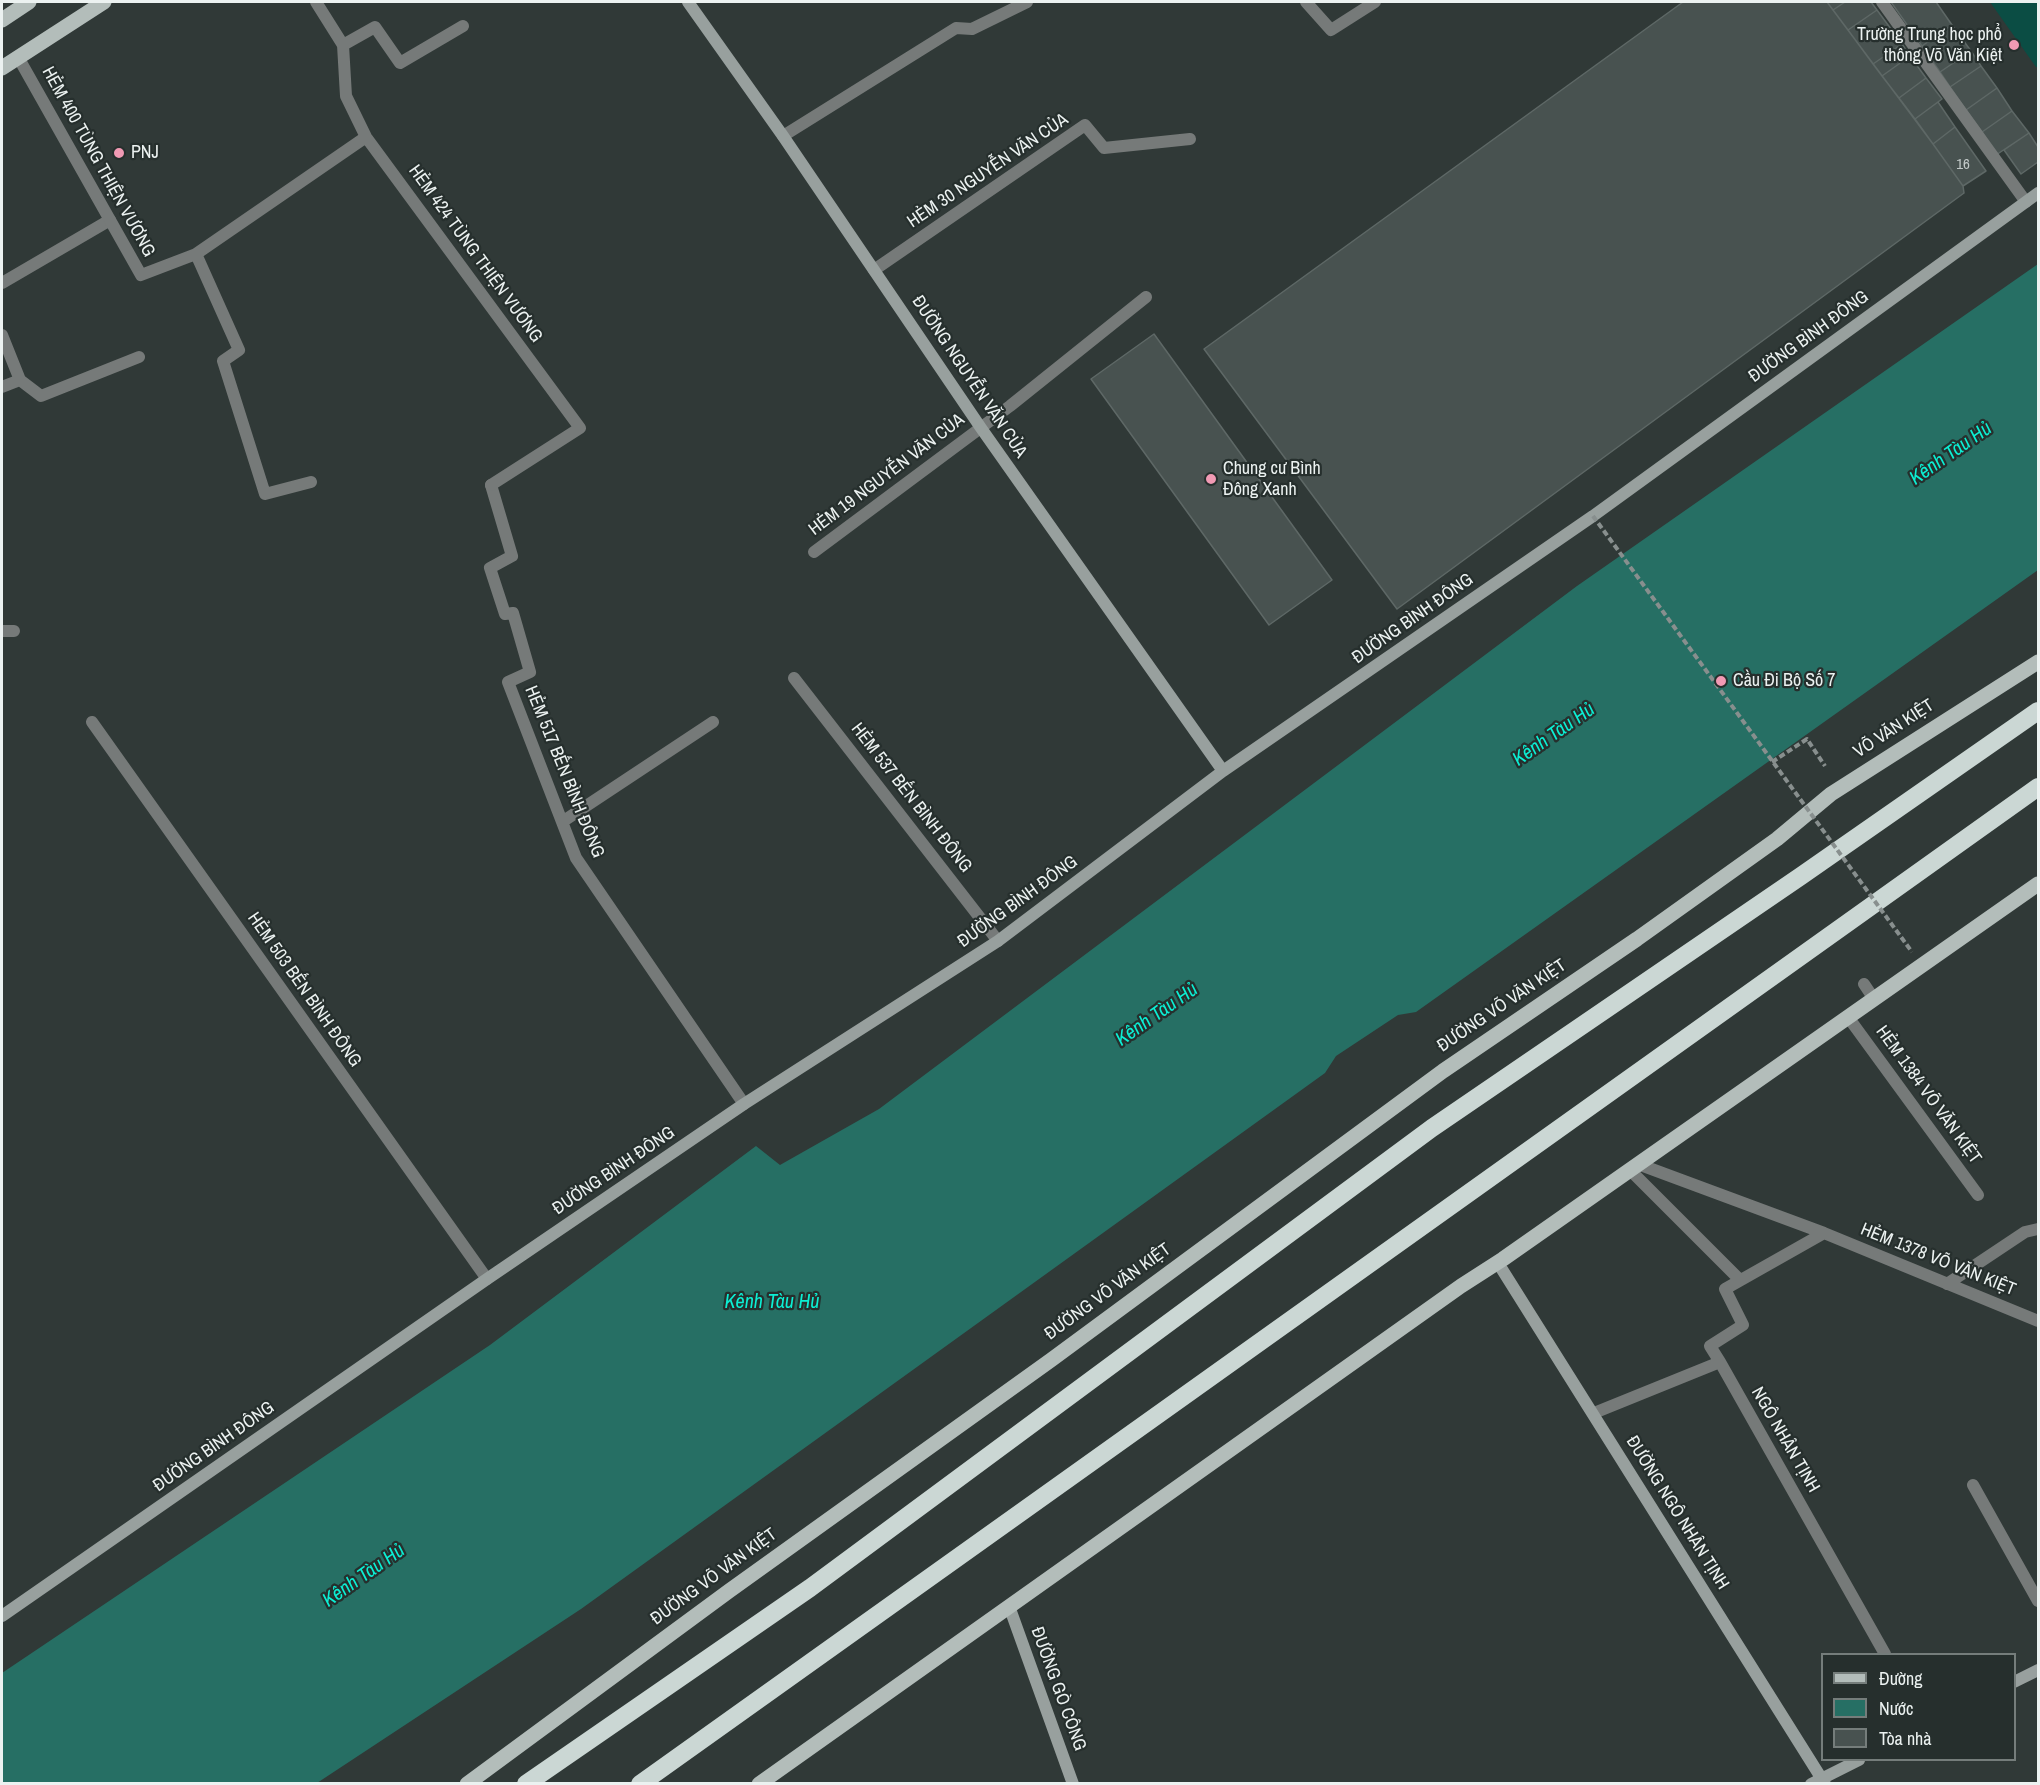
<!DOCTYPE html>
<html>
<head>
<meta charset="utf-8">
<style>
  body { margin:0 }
  #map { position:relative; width:2040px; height:1785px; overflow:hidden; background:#303937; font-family:"Archivo Narrow",sans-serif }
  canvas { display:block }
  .frame { position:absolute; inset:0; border:3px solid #ecf2f1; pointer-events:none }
  .legend { position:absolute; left:1821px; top:1653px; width:195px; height:108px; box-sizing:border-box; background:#262f2d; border:2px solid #757d7b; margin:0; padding:8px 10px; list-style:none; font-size:18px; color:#ecf2f1 }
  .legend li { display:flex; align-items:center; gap:12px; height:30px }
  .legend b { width:30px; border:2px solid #757d7b }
</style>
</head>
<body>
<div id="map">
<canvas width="2040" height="1785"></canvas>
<div class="frame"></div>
<ul class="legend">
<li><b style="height:8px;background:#b3bdba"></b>Đường</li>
<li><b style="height:16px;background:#266f64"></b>Nước</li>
<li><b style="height:16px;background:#485250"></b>Tòa nhà</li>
</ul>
</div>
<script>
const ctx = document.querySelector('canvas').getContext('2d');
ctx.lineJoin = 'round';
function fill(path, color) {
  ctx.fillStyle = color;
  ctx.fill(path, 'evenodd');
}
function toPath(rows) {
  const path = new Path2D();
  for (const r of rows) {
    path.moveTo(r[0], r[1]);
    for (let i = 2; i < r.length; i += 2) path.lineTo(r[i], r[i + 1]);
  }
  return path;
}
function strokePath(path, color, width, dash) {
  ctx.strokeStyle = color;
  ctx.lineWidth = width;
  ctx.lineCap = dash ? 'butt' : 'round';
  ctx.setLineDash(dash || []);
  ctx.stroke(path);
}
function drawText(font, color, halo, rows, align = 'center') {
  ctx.font = font + ' "Archivo Narrow",sans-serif';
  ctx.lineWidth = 4.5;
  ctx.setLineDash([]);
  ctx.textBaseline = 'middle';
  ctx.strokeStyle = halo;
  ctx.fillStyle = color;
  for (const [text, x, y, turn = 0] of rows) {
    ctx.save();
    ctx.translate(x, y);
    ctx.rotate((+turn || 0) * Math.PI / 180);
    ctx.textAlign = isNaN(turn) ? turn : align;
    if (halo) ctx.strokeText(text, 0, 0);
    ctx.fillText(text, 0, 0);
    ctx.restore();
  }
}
const green = toPath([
  [1990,2,2038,2,2038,67,2036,67]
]);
const water = toPath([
  [2038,264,2038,570,1416,1012,1398,1015,1336,1056,1325,1073,581,1609,317,1783,2,1783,2,1673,490,1345,756,1146,780,1165,879,1109,1577,586]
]);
const building = toPath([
  [1683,2,1827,2,1933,144,1963,186,1964,193,1397,609,1204,349,1683,2],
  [1827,2,1845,2,1833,10,1827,2],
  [1845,2,1871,2,1877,10,1848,30,1833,10,1845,2],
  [1891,2,1936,2,1952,25,1922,46,1891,2],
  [1877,10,1902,44,1873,64,1848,30,1877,10],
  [1952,25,1971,51,1940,72,1922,46,1952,25],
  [1902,44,1910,56,1882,76,1873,64,1902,44],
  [1971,51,1981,66,1950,87,1940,72,1971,51],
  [1910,56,1926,78,1899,98,1882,76,1910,56],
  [1981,66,1997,88,1966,110,1950,87,1981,66],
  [1926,78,1942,99,1915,119,1899,98,1926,78],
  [1997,88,2012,111,1982,132,1966,110,1997,88],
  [1938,102,1955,127,1933,144,1915,119,1938,102],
  [2012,111,2029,133,1996,155,1982,132,2012,111],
  [1955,127,1986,171,1963,186,1933,144,1955,127],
  [2029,133,2038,147,2038,162,2021,174,2004,150,2029,133],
  [1154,334,1332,580,1269,625,1091,379,1154,334]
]);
const path = toPath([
  [1772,762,1807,739,1825,766]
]);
const lane = toPath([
  [2,283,110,220],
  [2,335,20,380],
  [2,387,20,380,41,396,139,357],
  [491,485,512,556,490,568,505,614,513,613,530,672,508,682,576,858,744,1104],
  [794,678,998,941],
  [562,822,713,722],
  [1848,1017,1978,1195],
  [1638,1164,1824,1233,2038,1321],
  [1630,1170,1739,1279],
  [1947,1284,2025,1232,2038,1229],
  [1720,1362,1710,1346,1743,1325,1725,1289,1824,1233],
  [1594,1413,1720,1362,1885,1654],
  [1973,1485,2038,1601]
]);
const street = toPath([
  [316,2,343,45,346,96,366,137,580,428,491,485],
  [1306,2,1331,30,1375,2],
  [1882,2,2026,202],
  [343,45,375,27,400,63,463,26],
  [18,57,141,275,196,254,239,350,223,361,265,494,311,482],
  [783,136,956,28,972,29,1027,2],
  [196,254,366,137],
  [874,270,1085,125,1104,148,1190,139],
  [814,552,1010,406,1146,297],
  [2,631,14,631],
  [92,722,487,1279],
  [1864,984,1874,999]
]);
const secondary = toPath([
  [688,2,783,136,981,428,1223,771],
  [1498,1263,1825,1784],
  [1009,1606,1073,1784],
  [2,1616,487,1279,744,1104,998,941,1223,771,1593,516,2038,193],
  [2014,1682,2038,1670],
  [1811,1784,1859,1760]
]);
const primary = toPath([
  [2,20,29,2],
  [2,68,104,2],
  [467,1784,729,1591,1051,1360,1443,1071,1637,939,1777,839,1831,794,2038,662],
  [759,1784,1461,1286,1503,1259,2038,884]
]);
const highway = toPath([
  [526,1784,810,1588,1432,1128,1801,876,2038,711],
  [640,1784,2038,787]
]);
const pathBridge = toPath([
  [1593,516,1912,952]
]);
const markers = [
  [2014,45,6,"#f19ab4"],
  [119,153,6,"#f19ab4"],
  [1211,479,6,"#f19ab4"],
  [1721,681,6,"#f19ab4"]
];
const numberNames = [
  ["16",1963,165]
];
const poiNames = [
  ["Trường Trung học phổ",2002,35,"right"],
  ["thông Võ Văn Kiệt",2002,56,"right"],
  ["PNJ",131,153],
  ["Chung cư Bình",1223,469],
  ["Đông Xanh",1223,490],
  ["Cầu Đi Bộ Số 7",1733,681]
];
const streetNames = [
  ["HẺM 400 TÙNG THIỆN VƯƠNG",98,162,61],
  ["HẺM 30 NGUYỄN VĂN CỦA",988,171,-34],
  ["HẺM 424 TÙNG THIỆN VƯƠNG",475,254,54],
  ["ĐƯỜNG BÌNH ĐÔNG",1809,337,-36],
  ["ĐƯỜNG NGUYỄN VĂN CỦA",969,377,56],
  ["HẺM 19 NGUYỄN VĂN CỦA",887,475,-37],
  ["ĐƯỜNG BÌNH ĐÔNG",1413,619,-35],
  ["VÕ VĂN KIỆT",1894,729,-33],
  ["HẺM 517 BẾN BÌNH ĐÔNG",564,772,68],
  ["HẺM 537 BẾN BÌNH ĐÔNG",911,798,52],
  ["ĐƯỜNG BÌNH ĐÔNG",1018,902,-36],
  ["HẺM 503 BẾN BÌNH ĐÔNG",304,990,55],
  ["ĐƯỜNG VÕ VĂN KIỆT",1502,1006,-34],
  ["HẺM 1384 VÕ VĂN KIỆT",1928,1095,54],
  ["ĐƯỜNG BÌNH ĐÔNG",614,1171,-34],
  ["HẺM 1378 VÕ VĂN KIỆT",1938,1260,22],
  ["ĐƯỜNG VÕ VĂN KIỆT",1108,1292,-36],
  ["NGÔ NHÂN TỊNH",1785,1440,60],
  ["ĐƯỜNG BÌNH ĐÔNG",214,1447,-35],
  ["ĐƯỜNG NGÔ NHÂN TỊNH",1677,1513,58],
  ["ĐƯỜNG VÕ VĂN KIỆT",714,1577,-36],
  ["ĐƯỜNG GÒ CÔNG",1058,1689,70]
];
const waterNames = [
  ["Kênh Tàu Hủ",1951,454,-35],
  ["Kênh Tàu Hủ",1554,735,-35],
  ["Kênh Tàu Hủ",1157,1015,-35],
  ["Kênh Tàu Hủ",772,1303],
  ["Kênh Tàu Hủ",364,1576,-35]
];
fill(green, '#0b4d44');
fill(water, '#266f64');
fill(building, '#485250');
strokePath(building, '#5e6866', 1.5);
strokePath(path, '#888f8e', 4, [6, 3]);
strokePath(lane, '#767a79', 12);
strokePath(street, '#767a79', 12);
strokePath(secondary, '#98a09e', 12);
strokePath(primary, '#b3bdba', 15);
strokePath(highway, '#cbd7d4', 18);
strokePath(pathBridge, '#888f8e', 4, [6, 3]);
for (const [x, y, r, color] of markers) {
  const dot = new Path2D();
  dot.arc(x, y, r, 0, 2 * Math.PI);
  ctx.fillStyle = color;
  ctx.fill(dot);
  strokePath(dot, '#262f2d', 2);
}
drawText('15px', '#c3cac9', null, numberNames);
drawText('18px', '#ecf2f1', '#262f2d', poiNames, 'left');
drawText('18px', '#ecf2f1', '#262f2d', streetNames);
drawText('italic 20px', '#0cefd4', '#262f2d', waterNames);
</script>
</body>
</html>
